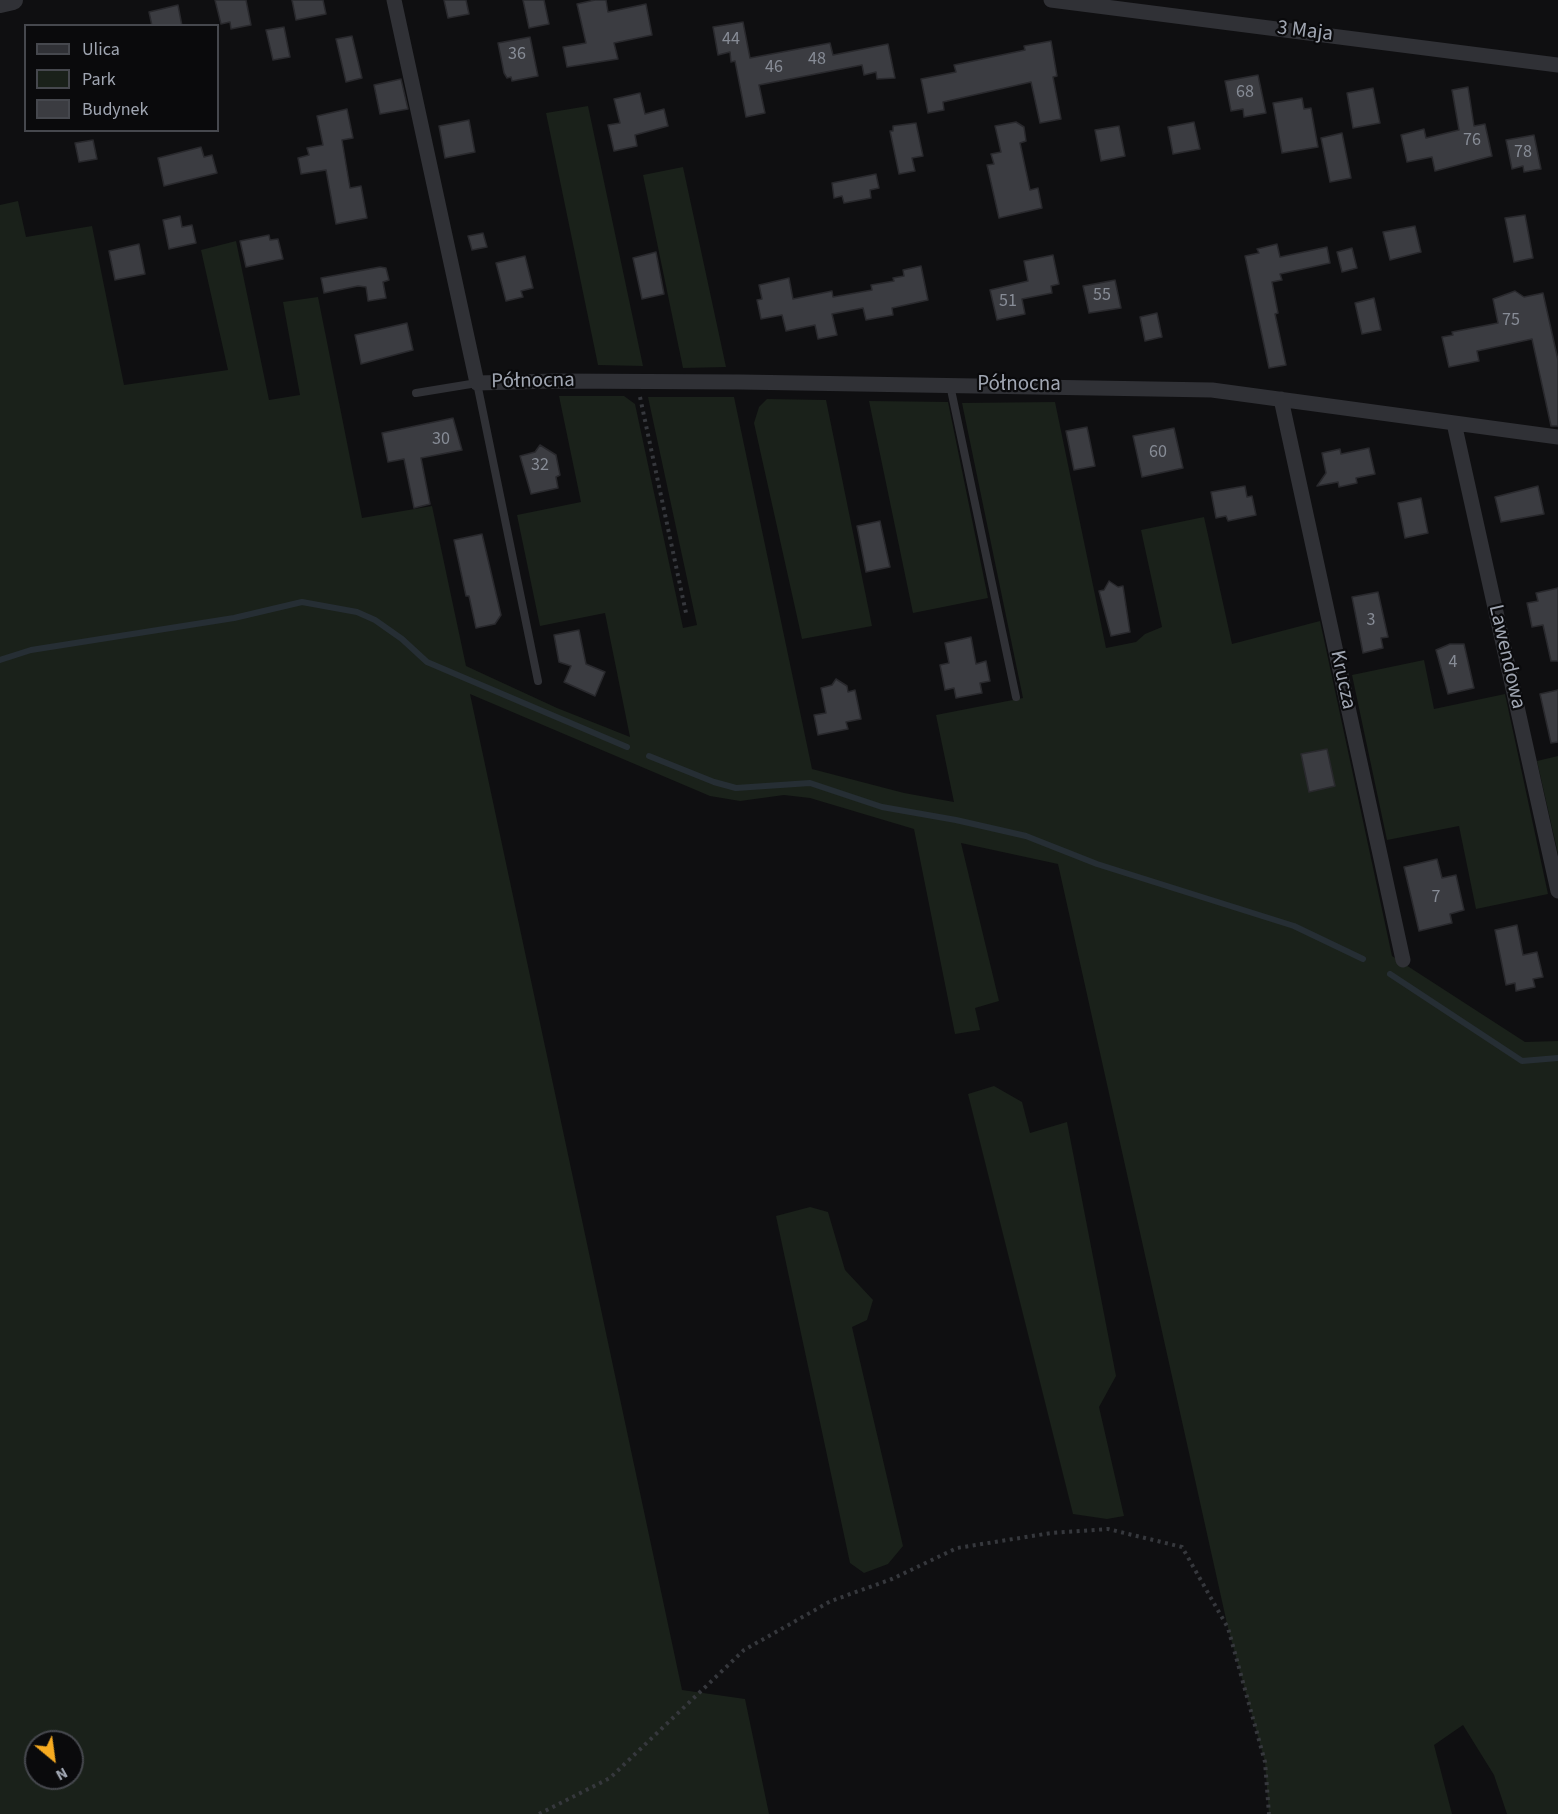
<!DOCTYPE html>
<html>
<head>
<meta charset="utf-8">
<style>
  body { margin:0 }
  #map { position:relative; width:1558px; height:1814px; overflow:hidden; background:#0f0f11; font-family:"Source Sans 3",sans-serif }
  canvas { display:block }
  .legend { position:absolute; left:24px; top:24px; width:195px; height:108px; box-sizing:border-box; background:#0a0a0c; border:2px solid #46484e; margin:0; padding:8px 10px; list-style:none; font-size:18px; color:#a0a6b2 }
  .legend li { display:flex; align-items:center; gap:12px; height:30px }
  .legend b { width:30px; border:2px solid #46484e }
  .north { position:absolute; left:24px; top:1730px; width:60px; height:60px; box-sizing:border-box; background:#0a0a0c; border:2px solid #46484e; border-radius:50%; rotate:151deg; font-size:16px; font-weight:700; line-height:24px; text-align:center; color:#a0a6b2 }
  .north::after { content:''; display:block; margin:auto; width:21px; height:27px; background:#f7ab21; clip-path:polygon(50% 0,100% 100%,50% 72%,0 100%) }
</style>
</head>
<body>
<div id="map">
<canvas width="1558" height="1814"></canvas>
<ul class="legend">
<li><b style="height:8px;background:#303136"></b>Ulica</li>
<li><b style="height:16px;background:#1a211a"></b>Park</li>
<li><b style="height:16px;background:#3b3c41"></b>Budynek</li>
</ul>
<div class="north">N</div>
</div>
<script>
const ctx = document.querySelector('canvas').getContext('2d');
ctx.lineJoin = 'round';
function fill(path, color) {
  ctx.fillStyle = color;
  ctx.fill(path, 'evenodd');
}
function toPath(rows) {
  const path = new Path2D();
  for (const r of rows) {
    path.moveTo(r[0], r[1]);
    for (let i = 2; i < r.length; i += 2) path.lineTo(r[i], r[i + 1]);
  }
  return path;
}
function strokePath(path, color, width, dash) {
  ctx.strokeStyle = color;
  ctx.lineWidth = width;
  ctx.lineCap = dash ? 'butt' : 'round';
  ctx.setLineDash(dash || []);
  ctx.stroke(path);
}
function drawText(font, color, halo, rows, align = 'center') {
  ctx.font = font + ' "Source Sans 3",sans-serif';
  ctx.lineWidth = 4.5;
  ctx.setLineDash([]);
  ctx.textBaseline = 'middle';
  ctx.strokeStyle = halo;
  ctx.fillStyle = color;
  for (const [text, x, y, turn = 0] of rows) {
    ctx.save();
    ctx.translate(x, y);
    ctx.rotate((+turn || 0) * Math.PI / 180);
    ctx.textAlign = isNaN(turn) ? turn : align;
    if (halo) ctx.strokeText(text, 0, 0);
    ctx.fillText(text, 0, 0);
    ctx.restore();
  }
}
const green = toPath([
  [588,106,643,366,598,365,546,113],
  [683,167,726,367,683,368,643,175],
  [18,201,26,237,92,226,124,385,228,370,201,250,236,241,269,400,300,395,283,302,318,297,362,518,432,506,466,666,557,708,630,737,605,613,540,626,517,515,581,502,559,396,624,396,635,404,683,628,697,625,648,397,734,397,812,769,904,793,954,802,936,715,1023,698,962,403,1055,402,1106,648,1136,642,1145,634,1162,627,1141,530,1204,517,1232,644,1320,621,1392,956,1525,1042,1558,1041,1558,1814,1507,1814,1494,1775,1463,1725,1434,1745,1452,1814,1269,1814,1265,1762,1228,1628,1058,864,961,843,999,1001,975,1008,980,1030,955,1034,914,829,810,798,784,795,740,801,710,796,470,694,682,1690,745,1699,769,1814,0,1814,0,205],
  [36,1742,72,1742,72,1778,36,1778],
  [767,399,826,400,872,626,802,639,754,423,759,407],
  [869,401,948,402,988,598,913,613],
  [1424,660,1434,709,1505,694,1548,894,1476,909,1459,826,1387,840,1352,675],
  [1558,756,1558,854,1537,761],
  [994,1086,1022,1102,1030,1133,1067,1122,1116,1376,1099,1407,1124,1516,1107,1519,1073,1514,968,1094],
  [810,1207,828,1212,845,1270,873,1300,867,1320,852,1327,903,1546,888,1564,864,1573,850,1563,776,1216]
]);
const stream = toPath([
  [0,660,31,650,234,618,302,602,357,612,375,620,402,639,427,662,627,747],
  [649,756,714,782,736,788,810,783,882,807,956,820,1026,836,1097,864,1294,926,1363,959],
  [1390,974,1522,1061,1558,1058]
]);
const building = toPath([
  [215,0,246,0,251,25,231,29,230,22,221,24,215,0],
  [292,0,323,0,326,14,296,20,292,0],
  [444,0,466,0,469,14,448,18,444,0],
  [523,0,544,0,549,24,529,28,523,0],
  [595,0,606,0,608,12,646,4,652,35,614,43,618,59,567,67,563,47,586,43,577,4,595,0],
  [178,5,182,26,152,26,149,12,178,5],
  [743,22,750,58,830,43,833,55,888,44,895,78,877,79,876,72,864,75,862,65,759,85,765,113,746,117,735,61,731,62,730,52,718,55,713,27,743,22],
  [284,27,290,57,273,60,266,30,284,27],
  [352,36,362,78,346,82,336,39,352,36],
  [530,37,538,76,512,81,511,77,507,78,504,73,498,43,530,37],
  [1051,41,1057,76,1053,77,1061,119,1040,123,1031,82,943,102,944,110,928,113,921,79,956,72,954,65,1025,50,1024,46,1051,41],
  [1258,75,1266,113,1244,117,1243,109,1231,111,1225,81,1258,75],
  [401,79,408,109,380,114,374,85,401,79],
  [1468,87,1474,126,1485,124,1492,156,1435,171,1432,157,1407,162,1401,135,1424,129,1426,138,1459,130,1452,90,1468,87],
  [1373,88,1380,123,1353,128,1347,93,1373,88],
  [640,93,645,114,664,109,668,126,635,135,637,146,614,151,608,125,620,123,614,99,640,93],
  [1302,98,1304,109,1311,108,1318,147,1282,153,1273,103,1302,98],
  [347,109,353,138,342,140,350,188,361,186,367,218,336,224,326,170,301,174,298,158,309,155,307,148,323,145,317,116,347,109],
  [469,120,475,152,445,158,439,126,469,120],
  [1016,122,1024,127,1026,141,1020,143,1030,190,1038,188,1042,208,999,218,987,165,994,164,991,154,1001,152,995,126,1016,122],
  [1194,122,1200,149,1173,154,1168,127,1194,122],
  [916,123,923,156,912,158,915,171,899,174,890,131,893,131,893,126,916,123],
  [1119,126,1125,156,1101,161,1095,130,1119,126],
  [1342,133,1351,178,1330,182,1321,138,1342,133],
  [1534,135,1541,169,1524,172,1523,166,1512,169,1506,140,1534,135],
  [93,140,97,159,79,162,75,143,93,140],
  [201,147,204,157,212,155,217,173,164,186,158,158,201,147],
  [876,174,879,188,870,190,871,198,844,203,842,196,834,198,832,183,876,174],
  [1525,215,1533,258,1514,262,1505,218,1525,215],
  [180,216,182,227,192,225,196,243,169,249,163,220,180,216],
  [1415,226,1421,252,1390,260,1383,232,1415,226],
  [483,233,487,247,472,250,468,236,483,233],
  [269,235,270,240,278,239,283,259,246,267,240,241,269,235],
  [139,244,145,274,115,280,109,251,139,244],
  [1277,244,1280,257,1327,247,1330,263,1280,274,1282,280,1272,282,1278,313,1275,314,1286,365,1269,368,1245,256,1259,253,1257,249,1277,244],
  [1352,248,1357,268,1342,272,1337,252,1352,248],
  [656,252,664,294,642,299,633,258,656,252],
  [1053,255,1059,284,1051,286,1052,293,1022,299,1025,314,997,320,990,290,1028,281,1024,261,1053,255],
  [525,256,533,288,521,291,523,297,506,301,496,263,525,256],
  [921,266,928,300,892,308,893,315,866,320,863,308,832,314,837,335,818,339,815,325,786,331,782,315,761,319,757,300,762,299,759,285,789,278,793,299,832,291,833,297,872,290,871,285,894,281,893,278,904,276,903,270,921,266],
  [380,267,386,268,389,280,383,282,386,298,368,301,366,287,358,286,324,293,321,278,380,267],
  [1115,280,1121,308,1089,313,1083,286,1115,280],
  [1515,291,1524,297,1543,293,1558,360,1558,426,1551,426,1532,339,1477,351,1479,361,1449,367,1442,337,1453,335,1452,332,1498,323,1493,299,1515,291],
  [1374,298,1381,330,1362,334,1355,303,1374,298],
  [1157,313,1162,337,1145,341,1140,317,1157,313],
  [407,323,413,350,361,364,355,335,407,323],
  [453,418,462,450,421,458,430,504,414,508,404,459,388,462,382,433,453,418],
  [1087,427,1095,466,1074,470,1066,431,1087,427],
  [1174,428,1183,468,1142,477,1133,436,1174,428],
  [540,445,556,455,560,475,556,477,558,488,531,494,520,456,535,452,540,445],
  [1369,448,1375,474,1356,478,1357,483,1339,487,1338,482,1317,486,1326,473,1322,453,1340,449,1341,454,1369,448],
  [1245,486,1247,497,1252,496,1256,515,1228,521,1226,516,1216,518,1211,492,1245,486],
  [1538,486,1544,514,1501,522,1495,497,1538,486],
  [1421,498,1428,533,1405,538,1398,503,1421,498],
  [880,521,890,567,866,572,857,526,880,521],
  [482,534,501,615,495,624,476,628,469,596,466,596,454,540,482,534],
  [1109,581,1118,587,1123,586,1130,632,1111,636,1099,591,1104,590,1109,581],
  [1558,588,1558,661,1551,661,1543,625,1532,627,1527,603,1538,601,1536,593,1558,588],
  [1378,592,1388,637,1381,638,1383,648,1363,653,1352,597,1378,592],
  [579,630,586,664,605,672,595,696,564,682,571,666,559,662,554,635,579,630],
  [971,637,976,664,986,661,990,681,980,683,982,693,956,698,954,688,945,690,940,665,949,663,945,643,971,637],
  [1450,644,1464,644,1474,688,1448,694,1436,650,1450,644],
  [836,679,847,686,848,692,855,690,861,719,846,722,848,729,818,735,814,715,826,713,821,688,832,685,836,679],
  [1558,690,1558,742,1551,743,1540,694,1558,690],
  [1327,749,1335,786,1309,792,1301,754,1327,749],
  [1437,859,1442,878,1456,875,1464,910,1450,914,1452,923,1419,931,1404,867,1437,859],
  [1517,925,1523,955,1537,952,1543,977,1533,979,1535,987,1516,991,1515,983,1506,985,1495,930,1517,925]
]);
const path = toPath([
  [640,397,686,613],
  [539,1814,610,1778,744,1650,831,1601,892,1579,957,1548,1051,1533,1108,1529,1182,1547,1228,1628,1265,1762,1269,1814]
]);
const service = toPath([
  [950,385,1016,697],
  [416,393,477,383,538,681]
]);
const minor = toPath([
  [394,0,477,383,554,381,741,382,1212,390,1558,437],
  [1051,0,1558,65],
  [1281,399,1403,960],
  [1454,423,1558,891]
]);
const tertiary = toPath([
  [0,3,13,0]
]);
const numberNames = [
  ["44",731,40],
  ["36",517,55],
  ["48",817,60],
  ["46",774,68],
  ["68",1245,93],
  ["76",1472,141],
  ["78",1523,153],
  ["55",1102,296],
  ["51",1008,302],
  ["75",1511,321],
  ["30",441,440],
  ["60",1158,453],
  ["32",540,466],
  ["3",1371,621],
  ["4",1453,663],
  ["7",1436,898]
];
const streetNames = [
  ["3 Maja",1305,32,7],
  ["Północna",533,382,-1],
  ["Północna",1019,385],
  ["Lawendowa",1506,657,77],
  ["Krucza",1342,680,78]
];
fill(green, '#1a211a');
strokePath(stream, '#262e34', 6);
fill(building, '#3b3c41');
strokePath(building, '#29292d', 1.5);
strokePath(path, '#36383d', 4, [3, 4.5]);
strokePath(service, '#303136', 8);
strokePath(minor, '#303136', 15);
strokePath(tertiary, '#303136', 20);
drawText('18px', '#878c96', null, numberNames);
drawText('21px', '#a0a6b2', '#0a0a0c', streetNames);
</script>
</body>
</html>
